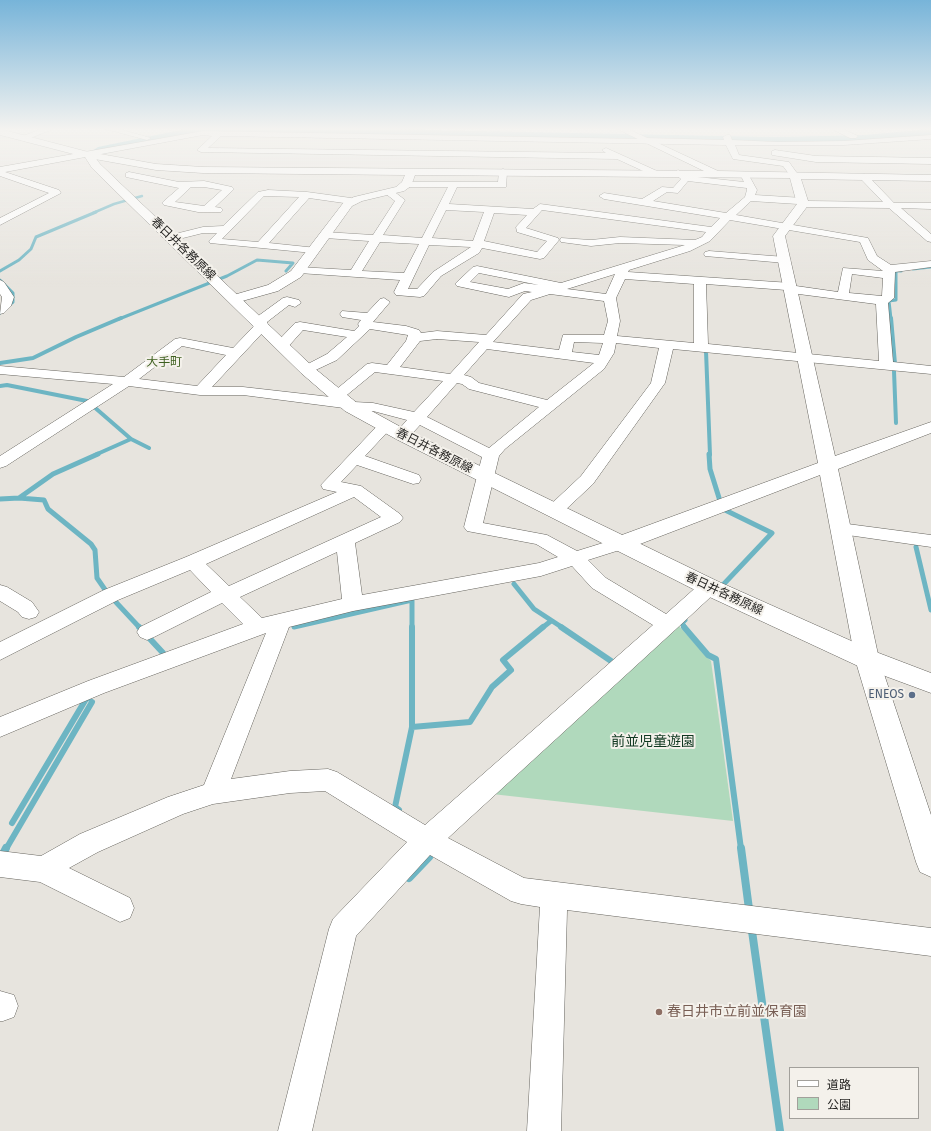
<!DOCTYPE html>
<html>
<head>
<meta charset="utf-8">
<style>
  body { margin:0 }
  #map { position:relative; width:931px; height:1131px; overflow:hidden; background:#e7e4de; font-family:"Fira Sans","Noto Sans JP",sans-serif }
  canvas { display:block }
  .legend { position:absolute; left:789px; top:1067px; width:130px; height:52px; box-sizing:border-box; background:#f4f1eb; border:1px solid #a2a09b; margin:0; padding:5px 7px; list-style:none; font-size:12px; color:#272624 }
  .legend li { display:flex; align-items:center; gap:8px; height:20px }
  .legend b { width:20px; border:1px solid #a2a09b }
</style>
</head>
<body>
<div id="map">
<canvas width="931" height="1131"></canvas>
<ul class="legend">
<li><b style="height:5px;background:#fff"></b>道路</li>
<li><b style="height:11px;background:#b0d9bc"></b>公園</li>
</ul>
</div>
<script>
const ctx = document.querySelector('canvas').getContext('2d');
ctx.lineJoin = 'round';
function fill(path, color) {
  ctx.fillStyle = color;
  ctx.fill(path, 'evenodd');
}
function toPath(rows) {
  const path = new Path2D();
  for (const r of rows) {
    path.moveTo(r[0], r[1]);
    for (let i = 2; i < r.length; i += 2) path.lineTo(r[i], r[i + 1]);
  }
  return path;
}
function strokePath(path, color, width, dash) {
  ctx.strokeStyle = color;
  ctx.lineWidth = width;
  ctx.lineCap = dash ? 'butt' : 'round';
  ctx.setLineDash(dash || []);
  ctx.stroke(path);
}
function drawText(font, color, halo, rows, align = 'center') {
  ctx.font = font + ' "Fira Sans","Noto Sans JP",sans-serif';
  ctx.lineWidth = 4;
  ctx.setLineDash([]);
  ctx.textBaseline = 'middle';
  ctx.strokeStyle = halo;
  ctx.fillStyle = color;
  for (const [text, x, y, turn = 0] of rows) {
    ctx.save();
    ctx.translate(x, y);
    ctx.rotate((+turn || 0) * Math.PI / 180);
    ctx.textAlign = isNaN(turn) ? turn : align;
    if (halo) ctx.strokeText(text, 0, 0);
    ctx.fillText(text, 0, 0);
    ctx.restore();
  }
}
const green = toPath([
  [678,625,711,661,733,821,492,794]
]);
const streamFar5 = toPath([
  [93,213,114,204,142,196]
]);
const streamFar4 = toPath([
  [913,269,931,267],
  [0,271,19,260,31,249,36,237,96,212],
  [0,280,13,293,13,302,0,313],
  [119,319,227,276,257,260,293,263,286,271],
  [891,319,889,301,896,300,896,271,901,271]
]);
const streamFar3 = toPath([
  [891,318,895,364],
  [706,351,710,455],
  [0,363,33,358,76,337,121,318],
  [894,371,896,423],
  [0,386,7,385,87,401],
  [93,406,131,439,149,448],
  [95,455,131,439]
]);
const streamFar2 = toPath([
  [709,454,710,469,720,501],
  [19,498,44,500,48,509,91,544,95,550,97,578,108,594],
  [0,499,19,498,53,474,98,454],
  [916,547,931,610],
  [514,584,534,609,563,628],
  [721,587,772,533,725,510],
  [113,599,140,628],
  [294,627,412,600,412,628],
  [542,628,551,621],
  [685,628,682,623,685,620]
]);
const streamFar1 = toPath([
  [139,627,164,654],
  [561,627,614,663,616,661],
  [684,627,708,655,716,659,741,849],
  [412,727,470,722,492,687,511,670,503,660,543,627],
  [399,810,395,807,412,727,412,627],
  [12,823,86,699,89,698],
  [6,849,92,702]
]);
const stream = toPath([
  [741,848,749,909],
  [4,852,6,848],
  [409,878,429,857],
  [752,931,780,1131]
]);
const river = toPath([
  [185,129,382,129,775,137,864,135,931,129,931,137,864,143,775,145,218,133,197,134,98,155,92,151,98,147,185,129]
]);
const minor = toPath([
  [105,129,119,129,151,138,147,140,105,129],
  [203,131,641,139,645,138,724,140,723,137,727,135,730,135,732,140,778,142,844,141,931,135,931,139,844,145,735,145,739,155,789,162,799,176,795,179,792,178,783,166,733,159,726,145,221,136,208,148,606,153,602,150,606,148,657,171,658,173,654,176,617,159,201,152,197,150,212,136,203,135,5,172,59,190,61,193,0,225,0,218,49,193,0,176,0,167,203,131],
  [775,150,816,156,931,158,931,164,816,162,772,155,772,151,775,150],
  [503,169,507,172,506,187,457,187,449,204,533,209,540,204,711,227,720,218,604,199,599,196,604,193,642,199,662,187,673,188,681,179,674,173,678,170,688,176,744,182,740,174,741,172,747,172,757,190,755,195,803,198,808,201,883,202,859,177,864,174,867,175,894,203,931,203,931,209,901,208,931,234,931,242,927,241,889,208,803,207,798,204,751,201,736,215,868,238,877,256,891,265,931,261,931,267,895,272,894,298,888,303,893,362,931,366,931,374,673,349,665,383,593,484,561,514,555,516,549,514,546,510,549,506,581,476,651,383,659,348,616,343,614,353,604,369,505,449,499,456,483,523,547,535,577,551,619,538,626,540,628,544,626,548,588,560,606,578,666,614,702,582,709,580,716,582,719,587,716,592,675,630,448,838,524,878,931,928,931,956,567,910,561,1131,527,1131,540,907,521,904,511,901,430,855,356,936,312,1131,278,1131,329,929,333,919,407,842,325,791,290,793,213,804,183,814,98,852,69,868,130,898,134,908,130,918,120,922,40,882,0,877,0,851,41,856,80,834,168,797,204,785,266,633,104,693,0,737,0,717,88,681,243,624,222,603,154,637,147,640,140,637,137,632,140,627,211,592,190,570,118,600,0,660,0,642,104,590,186,557,337,492,323,489,321,485,380,423,385,421,390,423,393,426,365,456,419,475,421,479,419,483,413,484,357,465,341,482,361,486,400,514,403,518,400,522,355,543,362,595,539,563,558,557,536,544,467,531,464,527,482,457,420,425,408,438,396,438,394,435,407,420,373,411,351,411,344,408,243,395,200,395,129,386,6,466,0,468,0,456,113,384,0,374,0,366,124,377,175,339,180,338,233,348,255,325,253,322,254,319,283,298,287,297,299,300,301,303,295,307,289,305,267,322,268,325,267,328,212,387,243,387,331,397,332,393,367,364,372,363,387,365,406,341,408,335,370,329,337,360,307,374,302,373,300,370,302,367,327,354,347,337,303,330,287,348,277,348,275,345,277,342,295,323,300,322,354,331,359,326,358,324,361,320,342,317,340,314,342,311,367,313,380,299,384,298,390,302,373,322,406,326,419,330,421,333,437,331,486,335,523,294,532,292,525,291,509,297,457,286,455,284,457,282,473,267,477,266,561,283,685,245,620,243,591,246,561,242,560,240,561,238,591,240,620,237,695,240,702,237,706,232,542,210,526,228,558,238,559,240,544,258,540,259,482,248,479,253,441,276,424,296,420,297,396,295,394,292,400,280,299,273,293,270,299,267,351,270,369,241,325,238,320,235,325,232,373,235,395,201,386,194,386,190,392,190,405,200,383,235,422,238,448,187,407,187,402,184,404,182,498,182,499,172,503,169],
  [688,181,747,188,747,190,745,197,726,213,653,201,667,192,678,193,688,181],
  [446,210,484,212,473,241,432,238,446,210],
  [494,213,527,215,516,227,517,232,547,241,537,252,484,241,494,213],
  [730,220,860,242,868,260,883,271,843,268,838,292,796,286,791,283,628,272,629,270,690,251,710,241,730,220],
  [380,242,419,244,404,273,362,271,380,242],
  [429,245,471,247,433,272,417,289,408,289,429,245],
  [479,273,539,285,524,283,508,289,470,282,479,273],
  [615,274,606,294,567,289,615,274],
  [852,274,883,278,882,296,849,293,852,274],
  [625,279,694,284,694,343,617,336,620,321,616,298,625,279],
  [706,284,786,290,791,293,876,304,879,361,708,344,706,284],
  [550,294,604,301,608,321,604,335,563,335,559,350,493,342,531,300,550,294],
  [437,339,479,342,450,374,400,367,420,341,437,339],
  [574,342,603,343,599,355,572,352,574,342],
  [182,346,226,355,197,386,139,379,182,346],
  [487,349,594,363,547,400,479,383,471,377,464,375,487,349],
  [375,372,443,381,414,412,373,403,354,402,342,399,375,372],
  [457,383,462,384,469,389,539,407,489,448,427,417,457,383],
  [354,497,381,517,229,586,206,564,354,497],
  [337,552,342,599,262,618,240,597,337,552],
  [572,566,592,588,653,625,425,825,337,772,328,769,290,771,231,779,289,627,353,611,541,576,572,566],
  [129,172,179,182,204,181,232,187,234,189,215,207,221,208,223,210,221,212,198,212,164,205,162,203,164,201,179,188,126,177,126,173,129,172],
  [191,187,204,187,222,190,204,206,175,202,191,187],
  [268,190,307,192,351,198,356,201,351,204,309,198,269,243,317,248,318,250,313,253,210,243,209,241,217,233,203,233,171,241,166,238,167,236,203,227,223,226,258,192,268,190],
  [264,196,299,197,258,242,222,239,264,196],
  [709,251,785,257,791,260,785,263,705,256,704,254,705,252,709,251],
  [0,280,4,282,14,297,11,306,4,313,0,314,2,297,0,294,0,280],
  [840,523,931,535,931,547,834,533,831,529,834,525,840,523],
  [0,585,7,587,32,602,39,612,36,617,29,619,22,617,18,612,0,601,0,585],
  [0,991,14,995,18,1006,14,1017,3,1021,0,1021,0,991]
]);
const tertiary = toPath([
  [41,129,54,129,25,140,20,137,41,129],
  [617,129,628,129,718,171,931,175,931,181,801,179,809,204,785,236,835,456,931,422,931,433,838,469,879,659,931,815,931,877,920,872,916,862,855,659,820,475,627,549,619,551,611,549,608,544,611,539,818,463,773,236,797,204,790,178,415,175,411,186,404,191,362,201,352,206,301,277,278,291,235,303,230,302,228,299,230,296,268,285,291,271,344,202,354,197,396,187,402,182,405,175,203,173,156,170,89,158,84,155,89,152,156,164,203,167,704,171,617,129],
  [831,129,843,129,858,136,856,138,850,138,831,129]
]);
const primary = toPath([
  [0,129,92,153,100,164,313,367,357,403,408,431,717,581,876,652,931,673,931,693,858,666,701,593,396,439,345,411,301,373,92,168,85,157,0,135,0,129]
]);
const markers = [
  [912,695,4,"#5c6f8a"],
  [659,1012,4,"#8d6e63"]
];
const streetNames = [
  ["春日井各務原線",183,249,44],
  ["春日井各務原線",434,451,27],
  ["春日井各務原線",724,594,25]
];
const farQuarternames = [
  ["大手町",164,363]
];
const serviceNames = [
  ["ENEOS",904,695]
];
const nearParknames = [
  ["前並児童遊園",653,742]
];
const nearEducationnames = [
  ["春日井市立前並保育園",667,1012]
];
fill(green, '#b0d9bc');
strokePath(streamFar5, '#6db5c3', 2.5);
strokePath(streamFar4, '#6db5c3', 3);
strokePath(streamFar3, '#6db5c3', 4);
strokePath(streamFar2, '#6db5c3', 5);
strokePath(streamFar1, '#6db5c3', 6);
strokePath(stream, '#6db5c3', 8);
fill(river, '#6db5c3');
strokePath(minor, '#67655f', 1);
strokePath(tertiary, '#67655f', 1);
strokePath(primary, '#67655f', 1);
fill(minor, '#fff');
fill(tertiary, '#fff');
fill(primary, '#fff');
const sky = ctx.createLinearGradient(0, 0, 0, 287);
sky.addColorStop(0, '#77b4d9');
sky.addColorStop(0.45, '#f4f3f0');
sky.addColorStop(1, '#f4f3f000');
ctx.fillStyle = sky;
ctx.fillRect(0, 0, 931, 287);
for (const [x, y, r, color] of markers) {
  const dot = new Path2D();
  dot.arc(x, y, r, 0, 2 * Math.PI);
  ctx.fillStyle = color;
  ctx.fill(dot);
  strokePath(dot, '#f4f1eb', 1.5);
}
drawText('12px', '#272624', '#f4f1eb', streetNames);
drawText('12px', '#3e6020', '#f4f1eb', farQuarternames);
drawText('12px', '#4e5e75', '#f4f1eb', serviceNames, 'right');
drawText('14px', '#103820', '#f4f1eb', nearParknames);
drawText('14px', '#785e54', '#f4f1eb', nearEducationnames, 'left');
</script>
</body>
</html>
